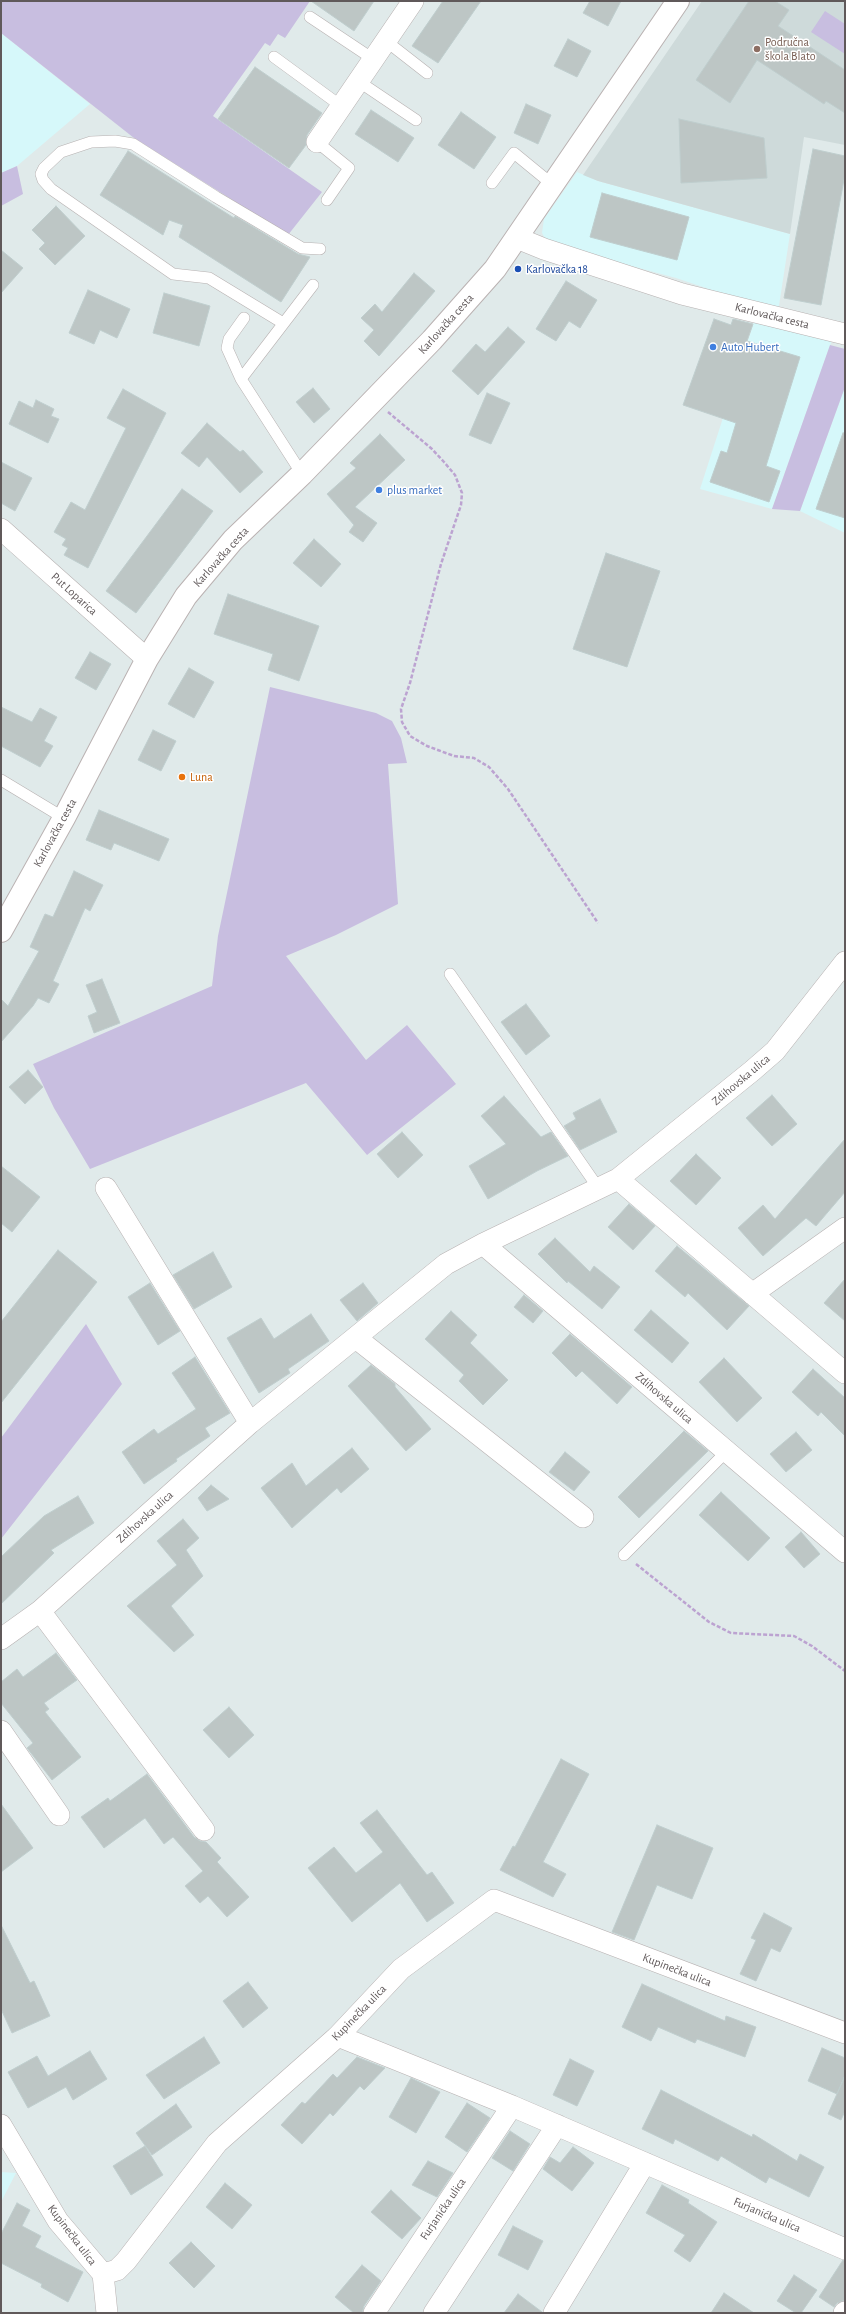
<!DOCTYPE html>
<html>
<head>
<meta charset="utf-8">
<style>
  body { margin:0 }
  #map { position:relative; width:846px; height:2314px; overflow:hidden; background:#e0eaea; font-family:"Alegreya Sans",sans-serif }
  canvas { display:block }
  .frame { position:absolute; inset:0; border:2px solid #60595a; pointer-events:none }
</style>
</head>
<body>
<div id="map">
<canvas width="846" height="2314"></canvas>
<div class="frame"></div>
</div>
<script>
const ctx = document.querySelector('canvas').getContext('2d');
ctx.lineJoin = 'round';
function fill(path, color) {
  ctx.fillStyle = color;
  ctx.fill(path, 'evenodd');
}
function toPath(rows) {
  const path = new Path2D();
  for (const r of rows) {
    path.moveTo(r[0], r[1]);
    for (let i = 2; i < r.length; i += 2) path.lineTo(r[i], r[i + 1]);
  }
  return path;
}
function strokePath(path, color, width, dash) {
  ctx.strokeStyle = color;
  ctx.lineWidth = width;
  ctx.lineCap = dash ? 'butt' : 'round';
  ctx.setLineDash(dash || []);
  ctx.stroke(path);
}
function drawText(font, color, halo, rows, align = 'center') {
  ctx.font = font + ' "Alegreya Sans",sans-serif';
  ctx.lineWidth = 3;
  ctx.setLineDash([]);
  ctx.textBaseline = 'middle';
  ctx.strokeStyle = halo;
  ctx.fillStyle = color;
  for (const [text, x, y, turn = 0] of rows) {
    ctx.save();
    ctx.translate(x, y);
    ctx.rotate((+turn || 0) * Math.PI / 180);
    ctx.textAlign = isNaN(turn) ? turn : align;
    if (halo) ctx.strokeText(text, 0, 0);
    ctx.fillText(text, 0, 0);
    ctx.restore();
  }
}
const commercial = toPath([
  [1,33,90,104,17,166,1,173],
  [577,172,598,181,790,234,778,312,676,278,561,247,546,240,542,233,544,219],
  [755,319,832,340,772,509,700,489],
  [845,387,845,533,800,511],
  [1,2172,16,2173,1,2202]
]);
const education = toPath([
  [702,1,845,1,845,145,804,137,790,234,598,181,583,175]
]);
const green = toPath([
  [1,1,310,1,285,38,278,34,270,46,265,43,213,116,322,192,288,235,134,138,1,33],
  [825,11,845,24,845,54,811,32],
  [17,166,23,194,1,206,1,173],
  [830,345,845,349,845,387,800,511,772,509],
  [270,687,376,713,392,721,401,738,407,763,388,764,398,904,336,935,286,956,366,1060,407,1025,456,1084,367,1155,306,1083,90,1169,54,1108,33,1064,212,986,218,936],
  [86,1324,122,1384,1,1539,1,1438]
]);
const building = toPath([
  [311,1,374,1,354,31,311,1],
  [443,1,481,1,438,63,412,46,443,1],
  [590,1,621,1,608,26,583,13,590,1],
  [749,1,775,1,789,10,778,26,845,70,845,113,826,101,824,104,757,60,730,103,696,80,749,1],
  [568,39,591,51,577,77,554,66,568,39],
  [255,67,322,113,307,135,306,145,289,168,218,119,255,67],
  [526,104,551,115,538,144,514,133,526,104],
  [371,110,414,138,398,162,355,134,371,110],
  [461,112,496,137,474,169,438,145,461,112],
  [679,119,764,138,767,178,681,183,679,119],
  [813,149,845,156,845,174,821,305,784,298,813,149],
  [128,151,234,218,235,216,298,254,310,257,281,302,179,237,183,225,169,220,163,235,100,195,128,151],
  [602,193,689,217,677,260,590,237,602,193],
  [56,206,85,236,55,265,39,249,45,243,32,230,56,206],
  [1,250,23,268,1,293,1,250],
  [414,273,435,291,379,356,364,341,374,330,361,318,375,304,382,312,414,273],
  [566,281,597,300,580,328,569,321,556,341,536,329,566,281],
  [88,290,130,309,117,338,100,330,94,344,69,333,88,290],
  [164,293,210,306,199,346,153,333,164,293],
  [714,319,731,325,733,319,753,324,747,341,800,357,766,466,780,471,769,502,710,482,721,451,727,453,736,423,683,405,714,319],
  [508,327,525,342,478,395,452,371,476,344,485,352,508,327],
  [313,388,330,409,314,423,296,402,313,388],
  [123,389,166,413,88,568,64,555,68,548,62,545,66,539,54,532,71,502,85,510,126,428,107,418,123,389],
  [487,393,510,403,491,444,469,435,487,393],
  [36,400,54,409,51,416,59,419,48,443,9,424,19,401,33,408,36,400],
  [207,423,240,452,243,450,263,472,240,493,207,457,199,467,181,453,207,423],
  [843,433,845,433,845,518,816,509,843,433],
  [380,434,405,460,355,507,377,523,363,542,349,532,354,525,327,494,356,468,350,463,380,434],
  [1,462,32,478,15,511,1,503,1,462],
  [182,489,213,511,136,613,106,591,182,489],
  [314,539,341,564,321,587,293,563,314,539],
  [606,553,660,571,627,667,573,649,606,553],
  [228,594,319,626,299,681,268,670,273,654,214,634,228,594],
  [90,652,111,664,96,690,75,678,90,652],
  [189,668,214,682,194,718,168,704,189,668],
  [1,707,32,722,40,708,57,717,44,741,53,746,40,767,1,746,1,707],
  [153,730,176,741,161,771,138,760,153,730],
  [99,810,169,839,159,861,114,843,111,850,86,840,99,810],
  [74,871,103,885,90,911,85,908,53,981,59,984,49,1003,38,998,33,1006,1,1042,1,999,8,1006,39,951,30,947,45,914,53,917,74,871],
  [102,979,120,1023,94,1033,88,1016,97,1012,86,985,102,979],
  [526,1004,550,1036,526,1055,501,1022,526,1004],
  [28,1070,43,1087,25,1104,9,1087,28,1070],
  [772,1095,797,1124,772,1146,746,1118,772,1095],
  [504,1096,541,1137,551,1132,568,1156,537,1171,488,1199,469,1166,506,1144,481,1116,504,1096],
  [600,1099,617,1132,580,1150,564,1126,576,1119,573,1113,600,1099],
  [402,1132,423,1155,398,1178,377,1154,402,1132],
  [845,1139,845,1192,816,1226,806,1218,763,1256,738,1228,763,1205,775,1219,845,1139],
  [696,1154,721,1178,696,1205,670,1181,696,1154],
  [1,1166,40,1197,12,1232,1,1223,1,1166],
  [629,1204,655,1226,633,1250,608,1227,629,1204],
  [555,1238,590,1272,594,1266,620,1287,602,1309,568,1281,567,1283,538,1254,555,1238],
  [677,1246,749,1306,727,1330,688,1293,685,1297,655,1271,677,1246],
  [58,1250,97,1282,1,1403,1,1322,58,1250],
  [213,1252,232,1287,194,1309,173,1275,213,1252],
  [845,1279,845,1321,824,1303,845,1279],
  [150,1283,180,1331,158,1345,128,1297,150,1283],
  [363,1283,378,1303,357,1321,340,1300,363,1283],
  [524,1295,543,1311,533,1323,514,1307,524,1295],
  [651,1310,689,1343,672,1363,634,1330,651,1310],
  [451,1311,477,1335,470,1343,508,1380,483,1405,459,1381,464,1375,425,1339,451,1311],
  [311,1314,329,1341,288,1369,290,1373,259,1393,227,1338,261,1318,274,1339,311,1314],
  [570,1334,632,1387,617,1404,582,1371,576,1377,552,1353,570,1334],
  [195,1357,230,1413,205,1428,210,1436,176,1459,177,1461,144,1484,122,1452,154,1429,158,1434,196,1409,172,1373,195,1357],
  [724,1358,762,1398,737,1422,699,1382,724,1358],
  [371,1365,395,1384,395,1387,431,1429,406,1451,348,1386,371,1365],
  [813,1369,845,1398,845,1436,821,1412,818,1416,792,1392,813,1369],
  [684,1431,708,1451,639,1518,618,1497,684,1431],
  [796,1432,812,1450,786,1472,770,1454,796,1432],
  [352,1448,369,1469,341,1493,337,1488,292,1528,261,1488,292,1463,306,1486,352,1448],
  [565,1452,590,1472,574,1491,549,1472,565,1452],
  [211,1485,229,1499,207,1511,198,1498,211,1485],
  [721,1492,770,1538,748,1561,699,1515,721,1492],
  [78,1496,94,1523,51,1550,54,1553,1,1604,1,1557,44,1516,78,1496],
  [183,1519,199,1538,186,1550,203,1576,171,1606,194,1635,174,1652,127,1606,177,1565,157,1541,183,1519],
  [801,1532,820,1554,804,1568,785,1547,801,1532],
  [56,1653,77,1680,44,1703,49,1709,45,1712,81,1757,52,1780,27,1748,33,1743,1,1703,1,1682,17,1669,23,1677,56,1653],
  [229,1707,254,1735,229,1758,203,1730,229,1707],
  [561,1759,589,1774,543,1862,566,1874,553,1897,500,1870,513,1846,515,1847,561,1759],
  [147,1774,194,1837,200,1841,206,1842,221,1858,217,1862,249,1897,227,1917,208,1896,200,1903,185,1886,203,1871,173,1837,164,1844,145,1818,104,1848,81,1817,108,1798,110,1801,147,1774],
  [1,1804,33,1848,1,1872,1,1804],
  [377,1810,427,1875,432,1872,454,1903,427,1922,400,1883,352,1922,308,1868,334,1847,356,1873,383,1852,360,1823,377,1810],
  [657,1825,713,1848,692,1899,657,1885,634,1940,612,1932,657,1825],
  [764,1913,792,1928,780,1952,771,1948,756,1981,740,1974,756,1940,751,1938,764,1913],
  [1,1925,30,1983,34,1981,50,2016,12,2033,1,2009,1,1925],
  [248,1982,268,2008,243,2028,223,2001,248,1982],
  [642,1984,725,2021,726,2016,756,2027,745,2057,697,2039,695,2043,658,2027,651,2041,622,2027,642,1984],
  [204,2037,220,2063,164,2099,146,2075,204,2037],
  [822,2048,845,2058,845,2075,837,2094,808,2081,822,2048],
  [90,2051,107,2079,73,2100,66,2087,28,2108,8,2072,37,2056,48,2076,90,2051],
  [357,2057,385,2068,364,2090,360,2086,333,2116,330,2113,302,2144,281,2125,302,2102,305,2104,333,2074,337,2078,357,2057],
  [570,2059,594,2071,577,2106,553,2095,570,2059],
  [845,2076,845,2111,841,2120,828,2114,845,2076],
  [411,2078,440,2092,416,2133,389,2117,411,2078],
  [661,2090,752,2137,753,2134,797,2161,800,2154,824,2167,809,2197,769,2177,766,2183,721,2156,718,2161,675,2139,673,2144,642,2129,661,2090],
  [467,2103,490,2118,467,2152,445,2137,467,2103],
  [176,2104,192,2127,152,2155,136,2133,176,2104],
  [510,2131,530,2144,513,2171,492,2158,510,2131],
  [145,2146,163,2175,131,2195,113,2166,145,2146],
  [573,2147,594,2163,572,2191,543,2169,550,2157,560,2163,573,2147],
  [428,2161,453,2173,437,2197,412,2185,428,2161],
  [225,2183,252,2205,232,2229,206,2207,225,2183],
  [662,2185,689,2200,688,2203,717,2222,690,2262,674,2251,685,2235,646,2213,662,2185],
  [391,2190,421,2218,402,2239,371,2212,391,2190],
  [17,2203,30,2210,22,2226,41,2236,35,2247,83,2272,68,2302,41,2287,42,2284,1,2263,1,2234,17,2203],
  [513,2226,543,2241,528,2270,498,2255,513,2226],
  [191,2242,215,2266,194,2288,169,2263,191,2242],
  [843,2260,845,2261,845,2300,837,2303,834,2307,819,2297,843,2260],
  [362,2265,381,2281,364,2306,362,2313,354,2313,335,2297,362,2265],
  [794,2275,817,2290,801,2313,796,2313,777,2301,794,2275],
  [724,2293,754,2313,711,2313,724,2293],
  [518,2294,542,2312,542,2313,504,2313,518,2294]
]);
const path = toPath([
  [388,412,432,449,444,462,455,475,462,493,461,505,441,564,410,683,401,709,402,722,410,736,427,746,454,756,474,758,489,767,508,789,598,923],
  [636,1564,709,1622,731,1633,794,1636,812,1646,845,1671]
]);
const lane = toPath([
  [310,17,373,59],
  [386,41,427,73],
  [274,57,341,106],
  [358,81,416,120],
  [317,142,349,168,327,200],
  [492,183,514,153,553,185],
  [283,323,209,278,173,274,51,189,43,180,41,174,44,168,61,152,91,142,115,141,133,144,216,197,302,248,320,249],
  [241,379,227,348,229,339,244,318],
  [302,474,241,379,313,285],
  [1,780,64,818],
  [450,974,599,1189],
  [624,1555,726,1452]
]);
const street = toPath([
  [317,142,413,1],
  [517,238,544,249,682,294,845,334],
  [1,529,147,659],
  [618,1179,845,1373],
  [106,1188,250,1423],
  [483,1244,845,1552],
  [752,1294,845,1228],
  [356,1338,583,1517],
  [40,1611,204,1830],
  [1,1639,40,1611,250,1423,446,1264,483,1244,618,1179,752,1071,775,1051,845,962],
  [1,1731,59,1815],
  [338,2036,512,2106,845,2249],
  [1,2125,58,2221,103,2274,117,2270,126,2261,217,2143,338,2036,401,1969,494,1900,845,2033],
  [103,2274,107,2313],
  [374,2313,512,2106],
  [434,2313,557,2125],
  [554,2313,645,2163],
  [844,2313,845,2312]
]);
const secondary = toPath([
  [1,931,64,818,147,659,186,596,233,540,302,474,432,340,495,269,678,1]
]);
const markers = [
  [757,49,4,"#8d6e63"],
  [518,269,4,"#1a4fb4"],
  [713,347,4,"#3f7fe0"],
  [379,490,4,"#3f7fe0"],
  [182,777,4,"#e8710a"]
];
const educationNames = [
  ["Područna",765,42],
  ["škola Blato",765,56]
];
const transitNames = [
  ["Karlovačka 18",526,269]
];
const streetNames = [
  ["Karlovačka cesta",772,316,14],
  ["Karlovačka cesta",446,324,-48],
  ["Karlovačka cesta",221,557,-48],
  ["Put Loparica",74,594,42],
  ["Karlovačka cesta",55,833,-61],
  ["Zdihovska ulica",741,1080,-40],
  ["Zdihovska ulica",664,1398,41],
  ["Zdihovska ulica",145,1517,-42],
  ["Kupinečka ulica",677,1970,21],
  ["Kupinečka ulica",359,2013,-46],
  ["Furjanićka ulica",443,2209,-56],
  ["Furjanićka ulica",767,2215,23],
  ["Kupinečka ulica",72,2235,53]
];
const shopNames = [
  ["Auto Hubert",721,347],
  ["plus market",387,490]
];
const foodNames = [
  ["Luna",190,777]
];
fill(commercial, '#d6f8fa');
fill(education, '#cedada');
fill(green, '#c8bee0');
fill(building, '#bdc6c5');
strokePath(building, '#bfcece', 1);
strokePath(lane, '#b7b1b1', 12);
strokePath(street, '#b7b1b1', 22);
strokePath(secondary, '#bab2b2', 24);
strokePath(path, '#bca3d1', 2.5, [4, 2]);
strokePath(lane, '#fff', 11);
strokePath(street, '#fff', 21);
strokePath(secondary, '#fff', 22);
for (const [x, y, r, color] of markers) {
  const dot = new Path2D();
  dot.arc(x, y, r, 0, 2 * Math.PI);
  ctx.fillStyle = color;
  ctx.fill(dot);
  strokePath(dot, '#fff', 1.5);
}
drawText('12px', '#785e54', '#fff', educationNames, 'left');
drawText('12px', '#164399', '#fff', transitNames, 'left');
drawText('12px', '#60595a', '#fff', streetNames);
drawText('12px', '#366cbe', '#fff', shopNames, 'left');
drawText('12px', '#c56008', '#fff', foodNames, 'left');
</script>
</body>
</html>
